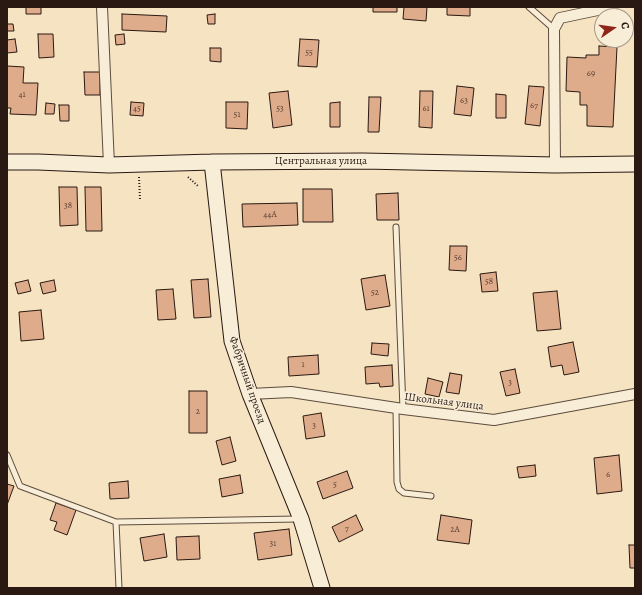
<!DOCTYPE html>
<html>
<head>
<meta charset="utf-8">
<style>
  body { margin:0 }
  #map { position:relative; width:642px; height:595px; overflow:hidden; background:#f5e3c1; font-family:Alegreya,serif }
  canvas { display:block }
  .frame { position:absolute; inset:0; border:8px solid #2a1912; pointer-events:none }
  .north { position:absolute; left:594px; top:8px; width:40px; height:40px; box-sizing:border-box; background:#f8edd7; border:1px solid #a69888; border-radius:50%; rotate:77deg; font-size:11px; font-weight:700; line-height:16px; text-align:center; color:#2a1912 }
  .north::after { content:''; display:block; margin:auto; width:14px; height:18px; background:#8f2418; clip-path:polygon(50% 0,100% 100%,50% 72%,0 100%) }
</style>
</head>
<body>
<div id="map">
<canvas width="642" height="595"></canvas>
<div class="frame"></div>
<div class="north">С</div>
</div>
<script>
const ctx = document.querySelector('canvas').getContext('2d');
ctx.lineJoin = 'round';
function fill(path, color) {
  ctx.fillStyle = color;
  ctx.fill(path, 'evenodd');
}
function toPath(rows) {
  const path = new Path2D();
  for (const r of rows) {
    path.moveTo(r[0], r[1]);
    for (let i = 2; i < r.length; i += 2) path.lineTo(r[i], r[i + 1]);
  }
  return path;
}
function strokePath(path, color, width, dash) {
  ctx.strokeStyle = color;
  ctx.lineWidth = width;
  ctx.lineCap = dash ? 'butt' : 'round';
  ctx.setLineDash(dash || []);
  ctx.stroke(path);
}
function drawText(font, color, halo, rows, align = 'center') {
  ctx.font = font + ' Alegreya,serif';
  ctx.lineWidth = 3;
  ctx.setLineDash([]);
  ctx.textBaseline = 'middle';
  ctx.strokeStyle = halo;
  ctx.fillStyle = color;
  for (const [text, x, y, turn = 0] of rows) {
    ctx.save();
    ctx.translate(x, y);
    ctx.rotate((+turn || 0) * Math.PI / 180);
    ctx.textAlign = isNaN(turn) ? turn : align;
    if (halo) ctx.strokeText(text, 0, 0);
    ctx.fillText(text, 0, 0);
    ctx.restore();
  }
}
const building = toPath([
  [26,7,41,7,41,14,26,14,26,7],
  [373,7,397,7,397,12,373,12,373,7],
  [404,7,427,7,426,21,403,19,404,7],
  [447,7,470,7,470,16,447,15,447,7],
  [122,14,167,16,166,32,122,30,122,14],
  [215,14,215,24,208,24,207,15,215,14],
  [7,24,13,24,14,31,7,31,7,24],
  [38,34,53,34,54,57,39,58,38,34],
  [124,34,125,44,116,45,115,35,124,34],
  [15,39,17,52,7,53,7,40,15,39],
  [300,39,319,40,317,67,298,66,300,39],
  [599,46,617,47,613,127,587,126,587,105,580,105,580,92,566,91,567,57,586,58,586,55,599,55,599,46],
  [210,48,221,48,221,62,210,61,210,48],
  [7,66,24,67,23,83,38,83,36,115,10,114,11,108,7,108,7,66],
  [84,72,100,72,100,95,85,95,84,72],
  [457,86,474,88,471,116,454,114,457,86],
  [529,86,544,87,540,126,525,124,529,86],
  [288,91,292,125,273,128,269,93,288,91],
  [420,91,433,91,432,128,419,127,420,91],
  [496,94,506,95,506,118,496,118,496,94],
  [369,97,381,97,379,132,368,132,369,97],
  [131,102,144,103,143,116,130,115,131,102],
  [226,102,248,102,247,129,226,128,226,102],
  [340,102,340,127,330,127,330,103,340,102],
  [46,103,55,104,54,114,45,114,46,103],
  [59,105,69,105,69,121,60,121,59,105],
  [59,187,77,187,78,225,60,226,59,187],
  [85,187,101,187,102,231,86,231,85,187],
  [303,189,332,189,333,222,303,222,303,189],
  [398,193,399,220,377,220,376,194,398,193],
  [297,203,298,225,243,227,242,204,297,203],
  [450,246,467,246,466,271,449,270,450,246],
  [496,272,498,291,482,292,480,274,496,272],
  [385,275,390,306,366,310,361,279,385,275],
  [208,279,211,317,194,318,191,280,208,279],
  [28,280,31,291,18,294,15,283,28,280],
  [54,280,56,291,43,294,40,283,54,280],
  [173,289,176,319,158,320,156,290,173,289],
  [557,291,561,329,537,331,533,293,557,291],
  [41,310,44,339,21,341,19,312,41,310],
  [573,342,579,372,564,375,562,365,551,367,548,347,573,342],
  [372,343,389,344,388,356,371,354,372,343],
  [318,355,319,374,289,376,288,357,318,355],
  [392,365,393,386,380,387,379,383,366,384,365,367,392,365],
  [515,369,520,393,506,396,500,372,515,369],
  [450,373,462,375,459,394,446,392,450,373],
  [428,378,443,382,439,397,425,394,428,378],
  [189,391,207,391,207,433,189,433,189,391],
  [321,413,325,436,306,439,303,416,321,413],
  [230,437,236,461,222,465,216,441,230,437],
  [619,455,622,491,597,494,594,458,619,455],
  [535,465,536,476,519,478,517,467,535,465],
  [347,471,353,488,323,499,317,482,347,471],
  [240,475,243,493,222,497,219,479,240,475],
  [128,481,129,498,110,499,109,483,128,481],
  [7,484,14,486,7,505,7,484],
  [56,503,76,510,67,535,54,530,57,522,50,520,56,503],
  [356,515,363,530,339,542,332,527,356,515],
  [441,515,472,520,469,544,437,540,441,515],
  [289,529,292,555,258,560,254,533,289,529],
  [164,534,167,557,144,561,140,538,164,534],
  [199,536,200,559,177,560,176,537,199,536],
  [629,545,635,545,635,568,630,568,629,545]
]);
const path = toPath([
  [139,177,140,200],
  [188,177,198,186]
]);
const lane = toPath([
  [529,7,554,29],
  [396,227,403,409],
  [396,408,397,482,399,489,404,493,431,496],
  [7,455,20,486,116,522,298,519],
  [116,522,119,588]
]);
const street = toPath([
  [102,7,109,165],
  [555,165,554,29,560,18,612,7],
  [250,394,291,392,403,409,494,420,635,394]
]);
const secondary = toPath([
  [7,162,38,162,109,165,212,162,363,161,555,165,635,164],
  [212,162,232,341,250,394,301,519,322,588]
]);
const numberNames = [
  ["55",309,53],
  ["69",591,74],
  ["41",22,95],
  ["63",464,101],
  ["67",534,106],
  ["45",137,109],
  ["53",280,109],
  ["61",426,109],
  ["51",237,115],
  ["38",68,206],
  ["44А",270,215],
  ["56",458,258],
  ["58",489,282],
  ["52",375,293],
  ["1",303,365],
  ["3",510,383],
  ["2",198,412],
  ["3",314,426],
  ["6",608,475],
  ["5",335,485],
  ["7",347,529],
  ["2А",455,530],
  ["31",273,544]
];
const streetNames = [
  ["Центральная улица",321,161],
  ["Фабричный проезд",247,380,71],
  ["Школьная улица",444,402,7]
];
fill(building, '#dfac8b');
strokePath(building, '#2a1912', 1);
strokePath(lane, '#5d4c3e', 7);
strokePath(street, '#5d4c3e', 12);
strokePath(secondary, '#2a1912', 17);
strokePath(path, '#2a1912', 2, [1, 2]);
strokePath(lane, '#f8edd7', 5);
strokePath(street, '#f8edd7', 10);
strokePath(secondary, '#f8edd7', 15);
drawText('9px', '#573e30', null, numberNames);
drawText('11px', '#2a1912', '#f8edd7', streetNames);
</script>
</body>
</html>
